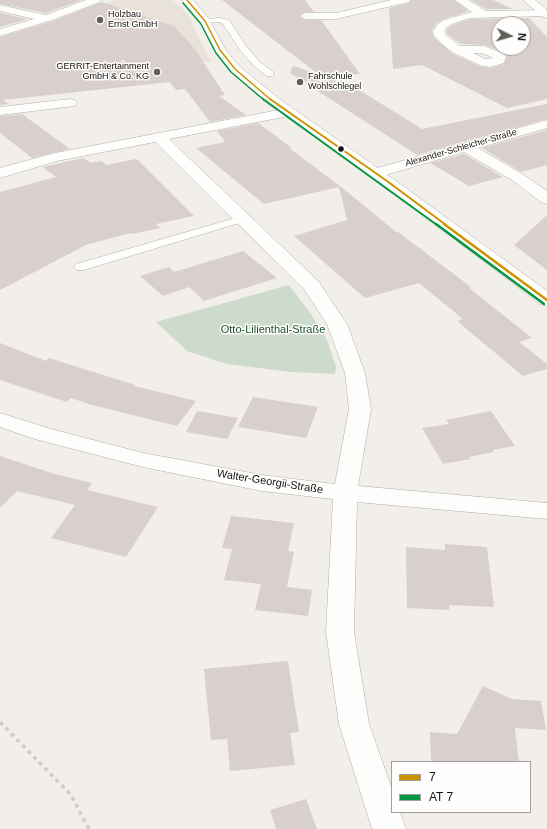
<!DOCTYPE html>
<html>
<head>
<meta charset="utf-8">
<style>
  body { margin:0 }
  #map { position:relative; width:547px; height:829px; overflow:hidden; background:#f2efea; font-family:Arial,sans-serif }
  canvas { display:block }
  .legend { position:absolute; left:391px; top:761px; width:140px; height:52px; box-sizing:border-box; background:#fffefc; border:1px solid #a09f9d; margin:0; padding:5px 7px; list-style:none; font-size:12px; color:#12110e }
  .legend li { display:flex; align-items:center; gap:8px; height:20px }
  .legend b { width:20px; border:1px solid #a09f9d }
  .north { position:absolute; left:491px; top:16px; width:40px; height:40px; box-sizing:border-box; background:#fffefc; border:1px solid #a09f9d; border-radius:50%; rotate:95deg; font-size:11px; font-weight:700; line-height:16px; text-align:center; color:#12110e }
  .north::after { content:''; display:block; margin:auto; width:14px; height:18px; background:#605f5b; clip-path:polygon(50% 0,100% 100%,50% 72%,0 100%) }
</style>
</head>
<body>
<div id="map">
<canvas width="547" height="829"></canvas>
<ul class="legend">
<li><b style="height:5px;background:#cc9303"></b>7</li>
<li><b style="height:5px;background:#059641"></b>AT 7</li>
</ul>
<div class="north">N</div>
</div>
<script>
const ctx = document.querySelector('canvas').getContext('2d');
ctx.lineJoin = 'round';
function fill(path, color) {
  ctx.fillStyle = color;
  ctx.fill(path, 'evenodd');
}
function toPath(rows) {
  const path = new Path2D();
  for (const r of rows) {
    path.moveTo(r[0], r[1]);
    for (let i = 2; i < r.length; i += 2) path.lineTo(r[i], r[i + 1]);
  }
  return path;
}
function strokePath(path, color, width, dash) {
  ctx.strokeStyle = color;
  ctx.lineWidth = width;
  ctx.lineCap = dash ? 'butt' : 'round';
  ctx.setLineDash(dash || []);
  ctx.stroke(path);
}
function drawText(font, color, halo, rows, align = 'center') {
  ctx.font = font + ' Arial,sans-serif';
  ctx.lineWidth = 3;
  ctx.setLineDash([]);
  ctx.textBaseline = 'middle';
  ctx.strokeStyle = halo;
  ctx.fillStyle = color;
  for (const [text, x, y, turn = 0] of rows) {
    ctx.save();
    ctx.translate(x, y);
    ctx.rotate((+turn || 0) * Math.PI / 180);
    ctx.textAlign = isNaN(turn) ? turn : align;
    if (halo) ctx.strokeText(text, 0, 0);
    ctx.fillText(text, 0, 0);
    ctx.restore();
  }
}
const built = toPath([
  [116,0,172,0,188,14,208,56,213,61,39,78,24,31]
]);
const green = toPath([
  [289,285,311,314,327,340,336,367,335,374,291,372,227,364,187,351,156,322]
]);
const building = toPath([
  [0,0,82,0,46,13,0,4],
  [222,0,305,0,314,12,304,12,299,17,305,20,321,20,360,74,328,78,338,81,340,78,422,129,547,104,547,119,417,155,290,73,293,66,318,74],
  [411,0,454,0,469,11,444,19,437,23,432,30,433,36,453,54,482,67,490,68,504,64,507,56,505,53,485,45,461,44,447,34,447,29,453,25,470,19,529,18,547,37,547,99,507,108,422,65,393,69,389,8,409,3],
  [499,24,523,24,523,48,499,48],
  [471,0,493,0,513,9,486,9],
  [102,2,174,26,194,48,225,95,219,96,246,115,210,122,185,89,176,90,170,82,3,100,9,104,0,105,0,37,53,21],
  [0,13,28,19,0,27],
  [22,114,70,149,32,158,0,133,0,116],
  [258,123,292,148,289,148,340,186,396,232,398,232,471,287,469,288,532,338,519,342,547,364,547,369,523,376,457,321,463,319,419,283,365,298,294,236,347,220,339,187,264,204,196,148,225,142,217,131],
  [547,130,547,165,521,172,482,148],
  [464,154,503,177,469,186,430,163],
  [83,158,91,163,102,161,106,165,136,159,138,160,194,216,156,224,160,228,132,234,130,233,86,245,0,290,0,192,56,177,43,167],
  [547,215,547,270,514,245],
  [243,251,277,278,204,301,189,287,163,296,140,276,169,267,174,272],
  [0,343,46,361,49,358,135,385,134,386,196,401,177,426,92,405,71,398,67,402,0,380],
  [253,397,318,407,306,438,238,427],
  [197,411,238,418,227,439,186,432],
  [491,411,515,446,493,450,494,452,469,457,471,459,443,464,422,428,449,424,446,420],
  [0,456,55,474,92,483,87,490,158,507,126,557,51,538,75,505,17,491,0,508],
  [231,516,294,523,288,551,294,552,287,587,312,590,308,616,255,610,261,584,224,580,232,549,222,548],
  [445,544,487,547,494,607,449,605,449,610,407,608,406,547,445,550],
  [288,661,299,732,290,733,295,765,230,771,227,739,211,740,204,669],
  [483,686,512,699,541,701,546,730,515,728,519,762,431,762,430,732,457,734],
  [306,799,317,829,276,829,270,810]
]);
const pathFar1 = toPath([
  [247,18,285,17]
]);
const path = toPath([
  [0,722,71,795,89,829]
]);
const service = toPath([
  [220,18,229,20,246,46,260,62,273,72,274,74,273,76,267,76,254,66,240,50,223,24,219,22,205,23,201,21,205,19,220,18],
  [242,216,246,217,248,219,246,221,84,270,76,270,74,267,76,264,242,216]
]);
const minor = toPath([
  [86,0,101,0,100,2,52,20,0,36,0,29,34,19,0,11,0,5,46,15,86,0],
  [391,0,410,0,409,2,336,19,305,19,300,16,305,13,336,13,391,0],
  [455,0,468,0,486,11,545,10,547,10,547,16,470,18,452,24,446,28,445,31,446,35,460,46,484,46,504,54,506,57,504,63,490,67,482,66,454,53,443,45,434,36,433,31,438,24,444,20,472,12,455,0],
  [473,53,482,53,493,58,485,59,473,53],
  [70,99,75,100,77,103,75,106,0,115,0,107,70,99],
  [289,108,294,109,296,112,294,115,169,139,318,281,347,324,365,373,371,409,358,486,547,503,547,519,357,502,354,632,369,724,392,789,392,812,400,812,406,829,372,829,339,724,326,632,333,499,262,491,143,467,35,439,0,427,0,413,51,429,143,453,262,475,335,484,349,409,345,373,327,324,304,289,155,142,57,161,0,178,0,168,55,153,289,108],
  [547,120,547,128,478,148,522,174,547,191,547,204,541,202,512,180,464,152,375,178,370,176,367,173,370,170,547,120]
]);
const tertiary = toPath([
  [182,0,193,0,209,19,225,49,239,66,278,98,392,178,547,291,547,306,540,304,382,184,268,104,231,72,214,50,200,22,182,0]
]);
const secondary = toPath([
  [523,0,535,0,547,10,547,18,543,17,523,0]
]);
const bus1Far2 = toPath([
  [187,0,205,21,220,50,235,69,271,100]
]);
const bus1Far1 = toPath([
  [270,99,387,181,446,225]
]);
const bus1 = toPath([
  [444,224,547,300]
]);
const bus2Far2 = toPath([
  [183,3,201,24,216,53,231,72,264,100]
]);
const bus2Far1 = toPath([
  [263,99,437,225]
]);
const bus2 = toPath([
  [436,224,544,304]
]);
const markers = [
  [100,20,4,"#605f5b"],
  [157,72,4,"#605f5b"],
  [300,82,4,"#605f5b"],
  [341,149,3.5,"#12110e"]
];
const farPoinames = [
  ["Holzbau",108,15],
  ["Ernst GmbH",108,25],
  ["GERRIT-Entertainment",149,67,"right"],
  ["GmbH & Co. KG",149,77,"right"],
  ["Fahrschule",308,77],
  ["Wohlschlegel",308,87]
];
const farStreetnames = [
  ["Alexander-Schleicher-Straße",461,148,-16]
];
const parkNames = [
  ["Otto-Lilienthal-Straße",273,330]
];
const streetNames = [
  ["Walter-Georgii-Straße",270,482,9]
];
fill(built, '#e8e2d8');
fill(green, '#ccdbcb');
fill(building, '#d9cfcc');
strokePath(service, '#b0aeaa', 1);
strokePath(minor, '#b0aeaa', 1);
strokePath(tertiary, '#b0aeaa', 1);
strokePath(secondary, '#b0aeaa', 1);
strokePath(pathFar1, '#cecdcc', 1.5, [1.5, 1.5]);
strokePath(path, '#cecdcc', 3.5, [4, 4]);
fill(service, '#fdfdfc');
fill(minor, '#fdfdfc');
fill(tertiary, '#fdfdfc');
fill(secondary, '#fdfdfc');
strokePath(bus1Far2, '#cc9303', 1.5);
strokePath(bus1Far1, '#cc9303', 2);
strokePath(bus1, '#cc9303', 2.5);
strokePath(bus2Far2, '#059641', 1.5);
strokePath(bus2Far1, '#059641', 2);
strokePath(bus2, '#059641', 2.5);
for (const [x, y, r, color] of markers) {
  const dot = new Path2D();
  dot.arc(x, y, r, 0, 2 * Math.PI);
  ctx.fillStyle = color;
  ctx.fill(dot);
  strokePath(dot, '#fffefc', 1.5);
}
drawText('9px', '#12110e', '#fffefc', farPoinames, 'left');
drawText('9px', '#12110e', '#fffefc', farStreetnames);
drawText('11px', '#1a512c', '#fffefc', parkNames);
drawText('11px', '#12110e', '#fffefc', streetNames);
</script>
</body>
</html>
